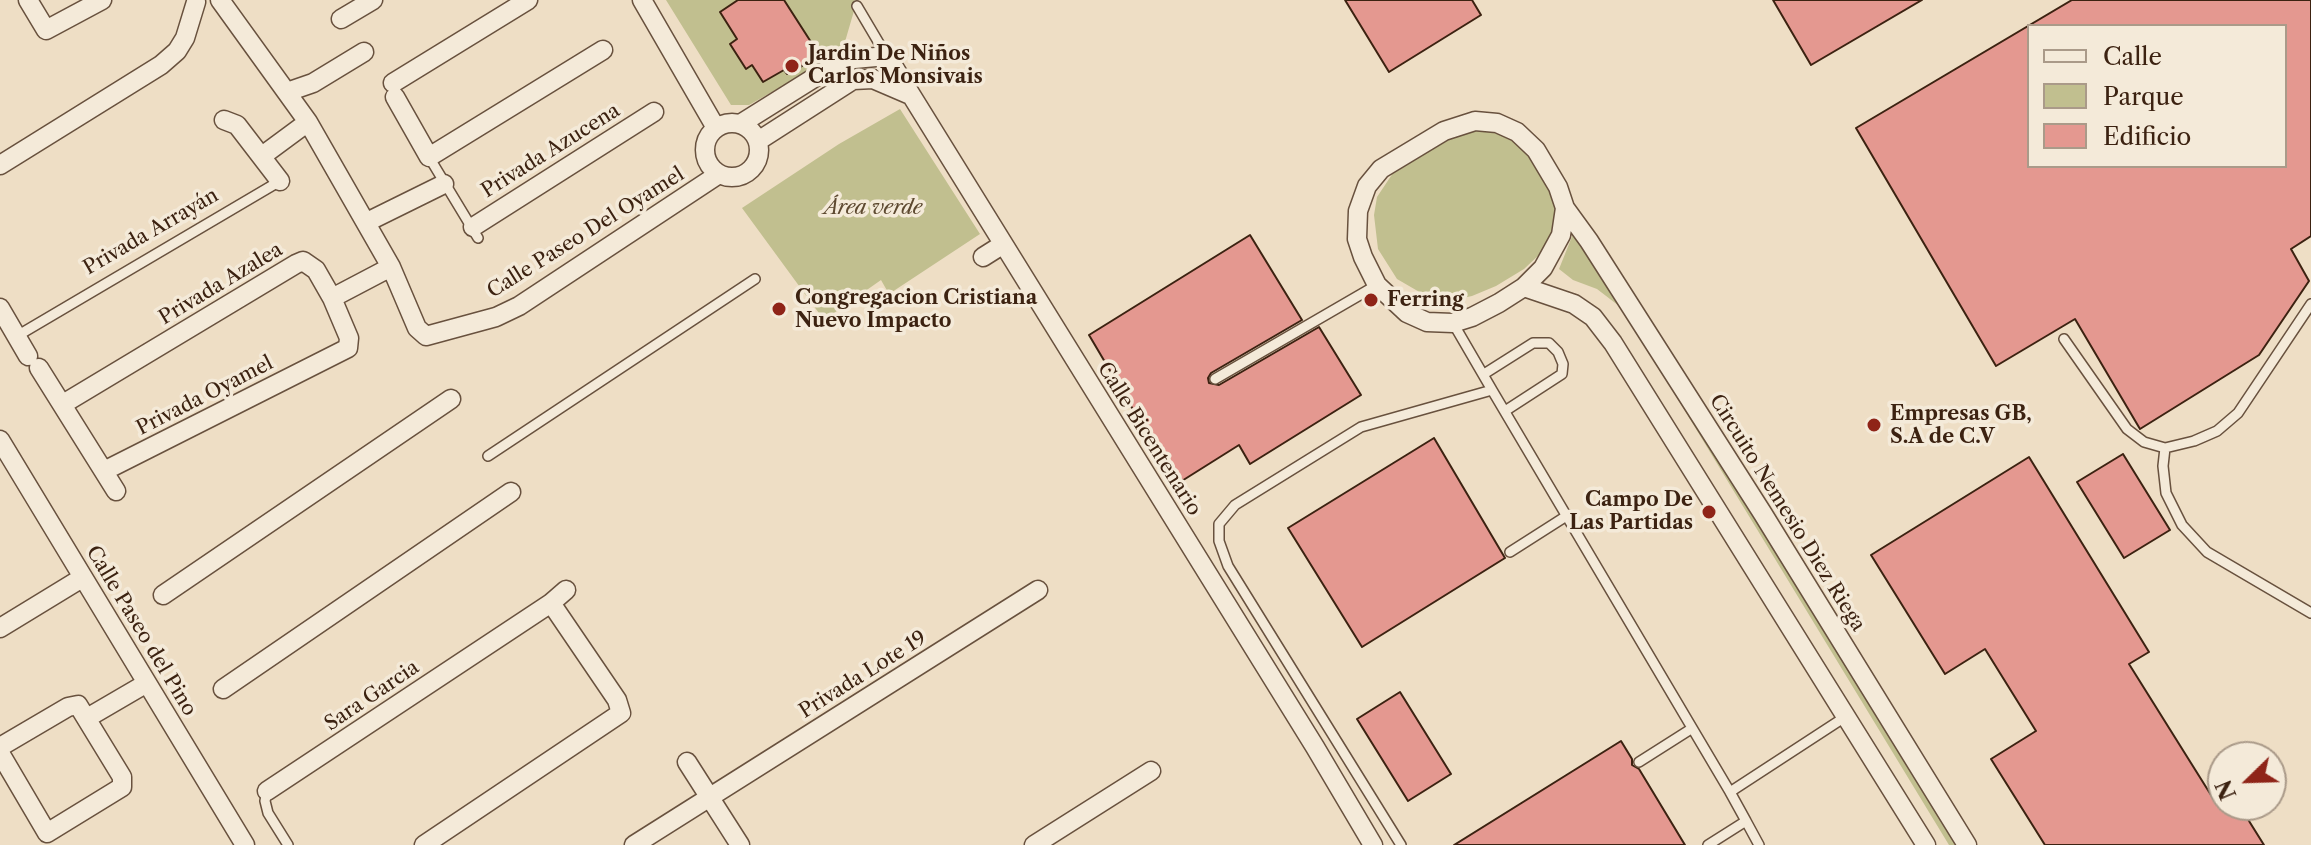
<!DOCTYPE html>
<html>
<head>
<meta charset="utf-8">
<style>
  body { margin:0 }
  #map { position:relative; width:2311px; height:845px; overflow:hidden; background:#eedec5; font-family:"Libre Caslon Text",serif }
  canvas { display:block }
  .legend { position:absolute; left:2027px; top:24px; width:260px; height:144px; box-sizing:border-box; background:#f4ead9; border:2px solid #aa9a89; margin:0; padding:10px 14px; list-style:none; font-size:24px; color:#3c2211 }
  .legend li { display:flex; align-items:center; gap:16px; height:40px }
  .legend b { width:40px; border:2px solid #aa9a89 }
  .north { position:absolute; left:2207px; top:741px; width:80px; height:80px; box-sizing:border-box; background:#f4ead9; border:2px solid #aa9a89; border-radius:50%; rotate:247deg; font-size:22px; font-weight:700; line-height:32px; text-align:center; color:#3c2211 }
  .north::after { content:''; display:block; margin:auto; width:28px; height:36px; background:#8f2418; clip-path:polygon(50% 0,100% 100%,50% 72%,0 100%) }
</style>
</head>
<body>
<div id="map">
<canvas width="2311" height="845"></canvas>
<ul class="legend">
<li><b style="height:10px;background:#f4ead9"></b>Calle</li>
<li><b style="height:22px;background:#c1bf8f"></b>Parque</li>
<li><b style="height:22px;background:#e49890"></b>Edificio</li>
</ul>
<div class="north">N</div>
</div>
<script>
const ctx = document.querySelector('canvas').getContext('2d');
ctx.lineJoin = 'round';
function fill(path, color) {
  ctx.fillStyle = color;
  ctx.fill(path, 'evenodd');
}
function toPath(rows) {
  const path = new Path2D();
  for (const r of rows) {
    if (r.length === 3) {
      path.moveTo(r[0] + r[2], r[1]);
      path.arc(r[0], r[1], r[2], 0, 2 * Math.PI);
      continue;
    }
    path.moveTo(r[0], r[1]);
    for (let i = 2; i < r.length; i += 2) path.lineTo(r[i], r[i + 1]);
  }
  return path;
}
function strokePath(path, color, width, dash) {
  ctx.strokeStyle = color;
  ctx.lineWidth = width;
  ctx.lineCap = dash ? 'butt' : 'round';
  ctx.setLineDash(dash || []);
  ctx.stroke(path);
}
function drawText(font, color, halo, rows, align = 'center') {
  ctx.font = font + ' "Libre Caslon Text",serif';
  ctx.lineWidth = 7;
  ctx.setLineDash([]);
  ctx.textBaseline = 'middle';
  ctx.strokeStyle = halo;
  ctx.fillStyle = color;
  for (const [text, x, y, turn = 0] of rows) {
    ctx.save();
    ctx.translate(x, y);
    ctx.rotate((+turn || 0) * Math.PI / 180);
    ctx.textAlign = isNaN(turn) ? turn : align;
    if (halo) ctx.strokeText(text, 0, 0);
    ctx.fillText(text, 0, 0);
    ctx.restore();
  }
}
const green = toPath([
  [666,0,854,0,856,4,842,52,749,105,731,105],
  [900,109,980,234,889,294,881,280,824,320,742,208,839,144],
  [1482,127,1499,131,1537,155,1558,214,1555,229,1540,254,1524,269,1496,286,1472,296,1449,301,1428,297,1397,279,1378,249,1374,215,1377,197,1397,167,1438,140],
  [1575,229,1968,845,1949,845,1623,309,1597,289,1573,280,1559,269]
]);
const building = toPath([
  [738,0,784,0,820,56,787,74,784,70,763,82,752,65,746,69,730,44,737,39,720,12,738,0],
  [1345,0,1472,0,1481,15,1389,72,1345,0],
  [1773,0,1922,0,1811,65,1773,0],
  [2072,0,2311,0,2311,236,2291,249,2309,281,2259,355,2140,429,2075,319,1996,366,1856,128,2072,0],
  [2029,26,2285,26,2285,166,2029,166,2029,26],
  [1250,235,1302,320,1211,373,1208,378,1209,383,1219,385,1319,327,1361,395,1250,464,1239,445,1177,484,1089,335,1250,235],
  [1434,438,1505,558,1362,647,1288,528,1434,438],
  [2123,454,2170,530,2124,558,2077,482,2123,454],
  [2029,457,2149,652,2129,664,2216,803,2223,799,2223,805,2239,805,2264,845,2045,845,1991,759,2036,731,1985,649,1945,674,1871,555,2029,457],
  [1400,692,1451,774,1408,801,1357,719,1400,692],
  [1621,741,1632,759,1632,765,1639,769,1685,845,1454,845,1621,741]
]);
const service = toPath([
  [857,6,886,55],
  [429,157,478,238],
  [1453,323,1492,390],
  [17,336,280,181],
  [2064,339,2127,429,2144,442,2165,448,2194,441,2217,431,2238,413,2311,304],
  [1484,374,1533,343,1549,343,1558,352,1563,364,1562,374,1505,411],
  [1215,379,1377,285],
  [2165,448,2163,466,2166,493,2182,525,2207,552,2311,613],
  [488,456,755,279],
  [1510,552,1568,515],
  [1639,762,1691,729],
  [267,791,265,801,268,813,288,845],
  [1746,821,1759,845],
  [1401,845,1228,566,1219,541,1219,524,1235,505,1361,427,1492,390,1730,792],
  [1708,845,1746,821,1730,792,1845,717]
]);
const minor = toPath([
  [28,0,46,30,102,0],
  [220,0,308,122,391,267,417,328,426,336,496,317,519,306,719,174],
  [642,0,716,128],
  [341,19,373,0],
  [393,83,528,0],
  [287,92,313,83,364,52],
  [395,97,429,157,603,50],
  [224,120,237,125,280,181],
  [1475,121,1497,123,1517,132,1536,150,1558,187,1565,208,1561,235,1543,268,1524,287,1499,303,1472,317,1453,323,1427,322,1407,313,1377,285,1363,257,1357,239,1358,211,1367,186,1381,169,1444,131,1475,121],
  [732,150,27],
  [742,123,833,66,854,59,887,56,1315,747,1373,845],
  [758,141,853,80,873,79,908,94],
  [262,156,308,122],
  [0,165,161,65,177,51,185,38,196,2],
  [1565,208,1589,241,1763,514,1967,845],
  [367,222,444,184],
  [473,227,654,112],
  [983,257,1002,245],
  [1524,287,1574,304,1593,317,1613,343,1926,845],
  [332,298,391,267],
  [0,308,28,356],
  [39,368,116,491],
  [63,404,296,264,303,261,316,270,332,298,349,338,348,348,104,471],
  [0,440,245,845],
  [163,595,451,399],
  [0,628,82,578],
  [223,689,511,492],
  [87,718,147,683],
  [0,747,68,707,78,705,122,777,122,787,47,833,0,753],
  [687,762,740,845],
  [267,791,551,603,566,590],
  [424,845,621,713,617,700,551,603],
  [634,845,1038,590],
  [1034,845,1151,771]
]);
const markers = [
  [792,66,8,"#8f2418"],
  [1371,300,8,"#8f2418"],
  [779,309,8,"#8f2418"],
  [1874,425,8,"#8f2418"],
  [1709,512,8,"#8f2418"]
];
const poiNames = [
  ["Jardin De Niños",808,54],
  ["Carlos Monsivais",808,77],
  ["Congregacion Cristiana",795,298],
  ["Nuevo Impacto",795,321],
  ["Ferring",1387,300],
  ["Empresas GB,",1890,414],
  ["S.A de C.V",1890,437],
  ["Campo De",1693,500,"right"],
  ["Las Partidas",1693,523,"right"]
];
const streetNames = [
  ["Privada Azucena",551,151,-32],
  ["Privada Arrayán",151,232,-30],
  ["Calle Paseo Del Oyamel",586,233,-32],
  ["Privada Azalea",221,284,-31],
  ["Privada Oyamel",205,396,-27],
  ["Calle Bicentenario",1149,439,58],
  ["Circuito Nemesio Diez Riega",1787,513,58],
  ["Calle Paseo del Pino",141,631,59],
  ["Privada Lote 19",863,675,-32],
  ["Sara Garcia",372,696,-34]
];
const parkNames = [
  ["Área verde",873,208]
];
fill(green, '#c1bf8f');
fill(building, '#e49890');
strokePath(building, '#3c2211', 2);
strokePath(service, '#68513e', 12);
strokePath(minor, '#68513e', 21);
strokePath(service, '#f4ead9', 9);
strokePath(minor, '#f4ead9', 18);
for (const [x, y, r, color] of markers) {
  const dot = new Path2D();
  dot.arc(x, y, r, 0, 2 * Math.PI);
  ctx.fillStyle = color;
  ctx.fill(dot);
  strokePath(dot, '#f4ead9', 3);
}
drawText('bold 20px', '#3c2211', '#f4ead9', poiNames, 'left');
drawText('20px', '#3c2211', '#f4ead9', streetNames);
drawText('italic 20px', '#5d4930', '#f4ead9', parkNames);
</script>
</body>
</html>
